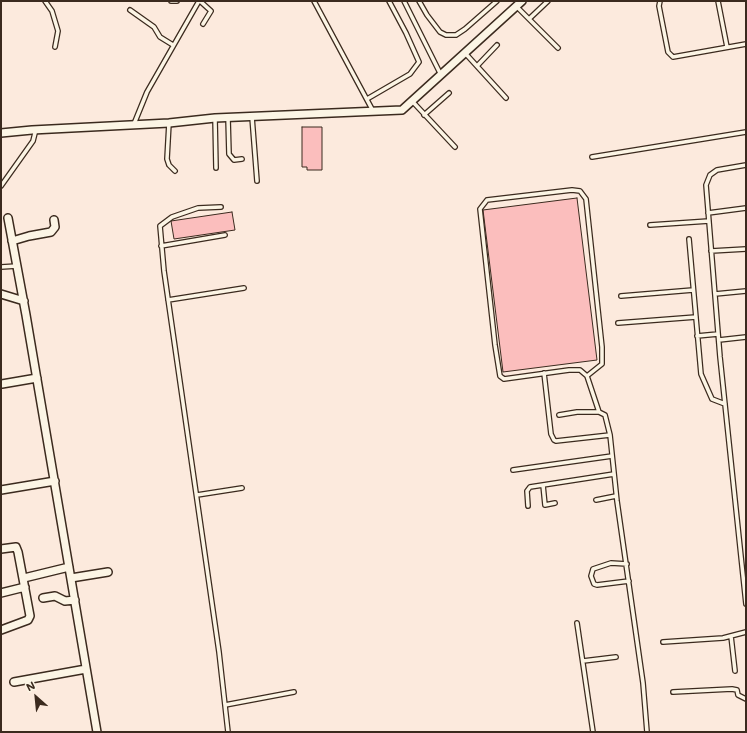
<!DOCTYPE html>
<html>
<head>
<meta charset="utf-8">
<style>
  body { margin:0 }
  #map { position:relative; width:747px; height:733px; overflow:hidden; background:#fceadd; font-family:Mali,sans-serif }
  canvas { display:block }
  .frame { position:absolute; inset:0; border:2px solid #3b2a1e; pointer-events:none }
  .north { position:absolute; left:16px; top:677px; width:40px; height:40px; -webkit-text-stroke:3px #fcf5e5; paint-order:stroke; rotate:333deg; font-size:11px; font-weight:700; line-height:16px; text-align:center; color:#3b2a1e }
  .north::after { content:''; display:block; margin:auto; width:14px; height:18px; background:#3b2a1e; clip-path:polygon(50% 0,100% 100%,50% 72%,0 100%) }
</style>
</head>
<body>
<div id="map">
<canvas width="747" height="733"></canvas>
<div class="frame"></div>
<div class="north">N</div>
</div>
<script>
const ctx = document.querySelector('canvas').getContext('2d');
ctx.lineJoin = 'round';
function fill(path, color) {
  ctx.fillStyle = color;
  ctx.fill(path, 'evenodd');
}
function toPath(rows) {
  const path = new Path2D();
  for (const r of rows) {
    path.moveTo(r[0], r[1]);
    for (let i = 2; i < r.length; i += 2) path.lineTo(r[i], r[i + 1]);
  }
  return path;
}
function strokePath(path, color, width, dash) {
  ctx.strokeStyle = color;
  ctx.lineWidth = width;
  ctx.lineCap = dash ? 'butt' : 'round';
  ctx.setLineDash(dash || []);
  ctx.stroke(path);
}
const building = toPath([
  [302,127,322,127,322,170,307,170,307,167,302,167,302,127],
  [577,198,597,360,503,372,483,210,577,198],
  [232,212,235,230,174,239,171,221,232,212]
]);
const service = toPath([
  [45,1,52,11,58,31,55,47],
  [171,1,177,1],
  [200,1,211,11,203,24],
  [314,1,373,111],
  [404,1,441,75],
  [419,1,427,15,440,32,446,35,456,35,465,29,497,1],
  [660,1,659,6,668,52,673,57,746,44],
  [718,1,727,47],
  [516,6,558,48],
  [130,10,154,27,160,37,173,45],
  [529,19,548,1],
  [465,53,506,98],
  [477,66,497,45],
  [367,99,410,74,419,62,406,33,389,1],
  [412,101,455,147],
  [424,115,449,93],
  [252,117,257,181],
  [215,118,216,168],
  [228,118,229,154,234,160,242,159],
  [169,123,167,159,169,165,175,171],
  [134,124,147,92,199,1],
  [592,157,746,132],
  [746,165,717,170,710,175,706,185,720,357,746,604],
  [1,186,33,141,36,129],
  [572,190,580,191,586,199,602,347,602,364,587,376,580,370,569,370,504,379,500,376,495,345,480,209,487,200,572,190],
  [221,207,198,208,172,217,160,226,164,271,219,652,228,732],
  [708,213,746,208],
  [650,225,709,221],
  [689,239,701,374,712,399,725,404],
  [161,246,225,235],
  [711,251,746,249],
  [1,267,17,266],
  [715,294,746,291],
  [621,296,693,290],
  [168,300,244,288],
  [618,323,696,317],
  [697,336,718,334],
  [719,340,746,337],
  [544,373,551,434,554,440,556,441,610,435],
  [587,376,599,412],
  [559,415,577,412,599,412,605,415,610,435,617,501,643,683,647,732],
  [513,470,612,456],
  [543,485,545,505,555,503],
  [197,495,242,488],
  [596,500,616,496],
  [528,506,527,491,530,487,614,474],
  [627,564,611,563,593,569,591,576,594,584,597,585,629,581],
  [577,623,593,732],
  [731,636,735,671],
  [663,642,723,638,746,632],
  [583,661,616,657],
  [673,692,732,689,737,690,738,695,746,699],
  [225,705,294,692]
]);
const minor = toPath([
  [1,133,32,130,169,123,215,118,402,110,522,1],
  [8,218,26,315,97,732],
  [12,241,29,236,51,232,55,227,54,220],
  [1,294,24,301],
  [2,384,37,378],
  [1,490,55,481],
  [1,549,16,547,18,552,30,616,28,620,1,630],
  [24,578,69,567],
  [71,578,108,572],
  [1,593,25,587],
  [43,598,55,596,65,601,75,600],
  [14,682,86,669]
]);
fill(building, '#fbbebd');
strokePath(building, '#3b2a1e', 1);
strokePath(service, '#3b2a1e', 6);
strokePath(minor, '#3b2a1e', 10);
strokePath(service, '#fcf5e5', 3.5);
strokePath(minor, '#fcf5e5', 7);
</script>
</body>
</html>
